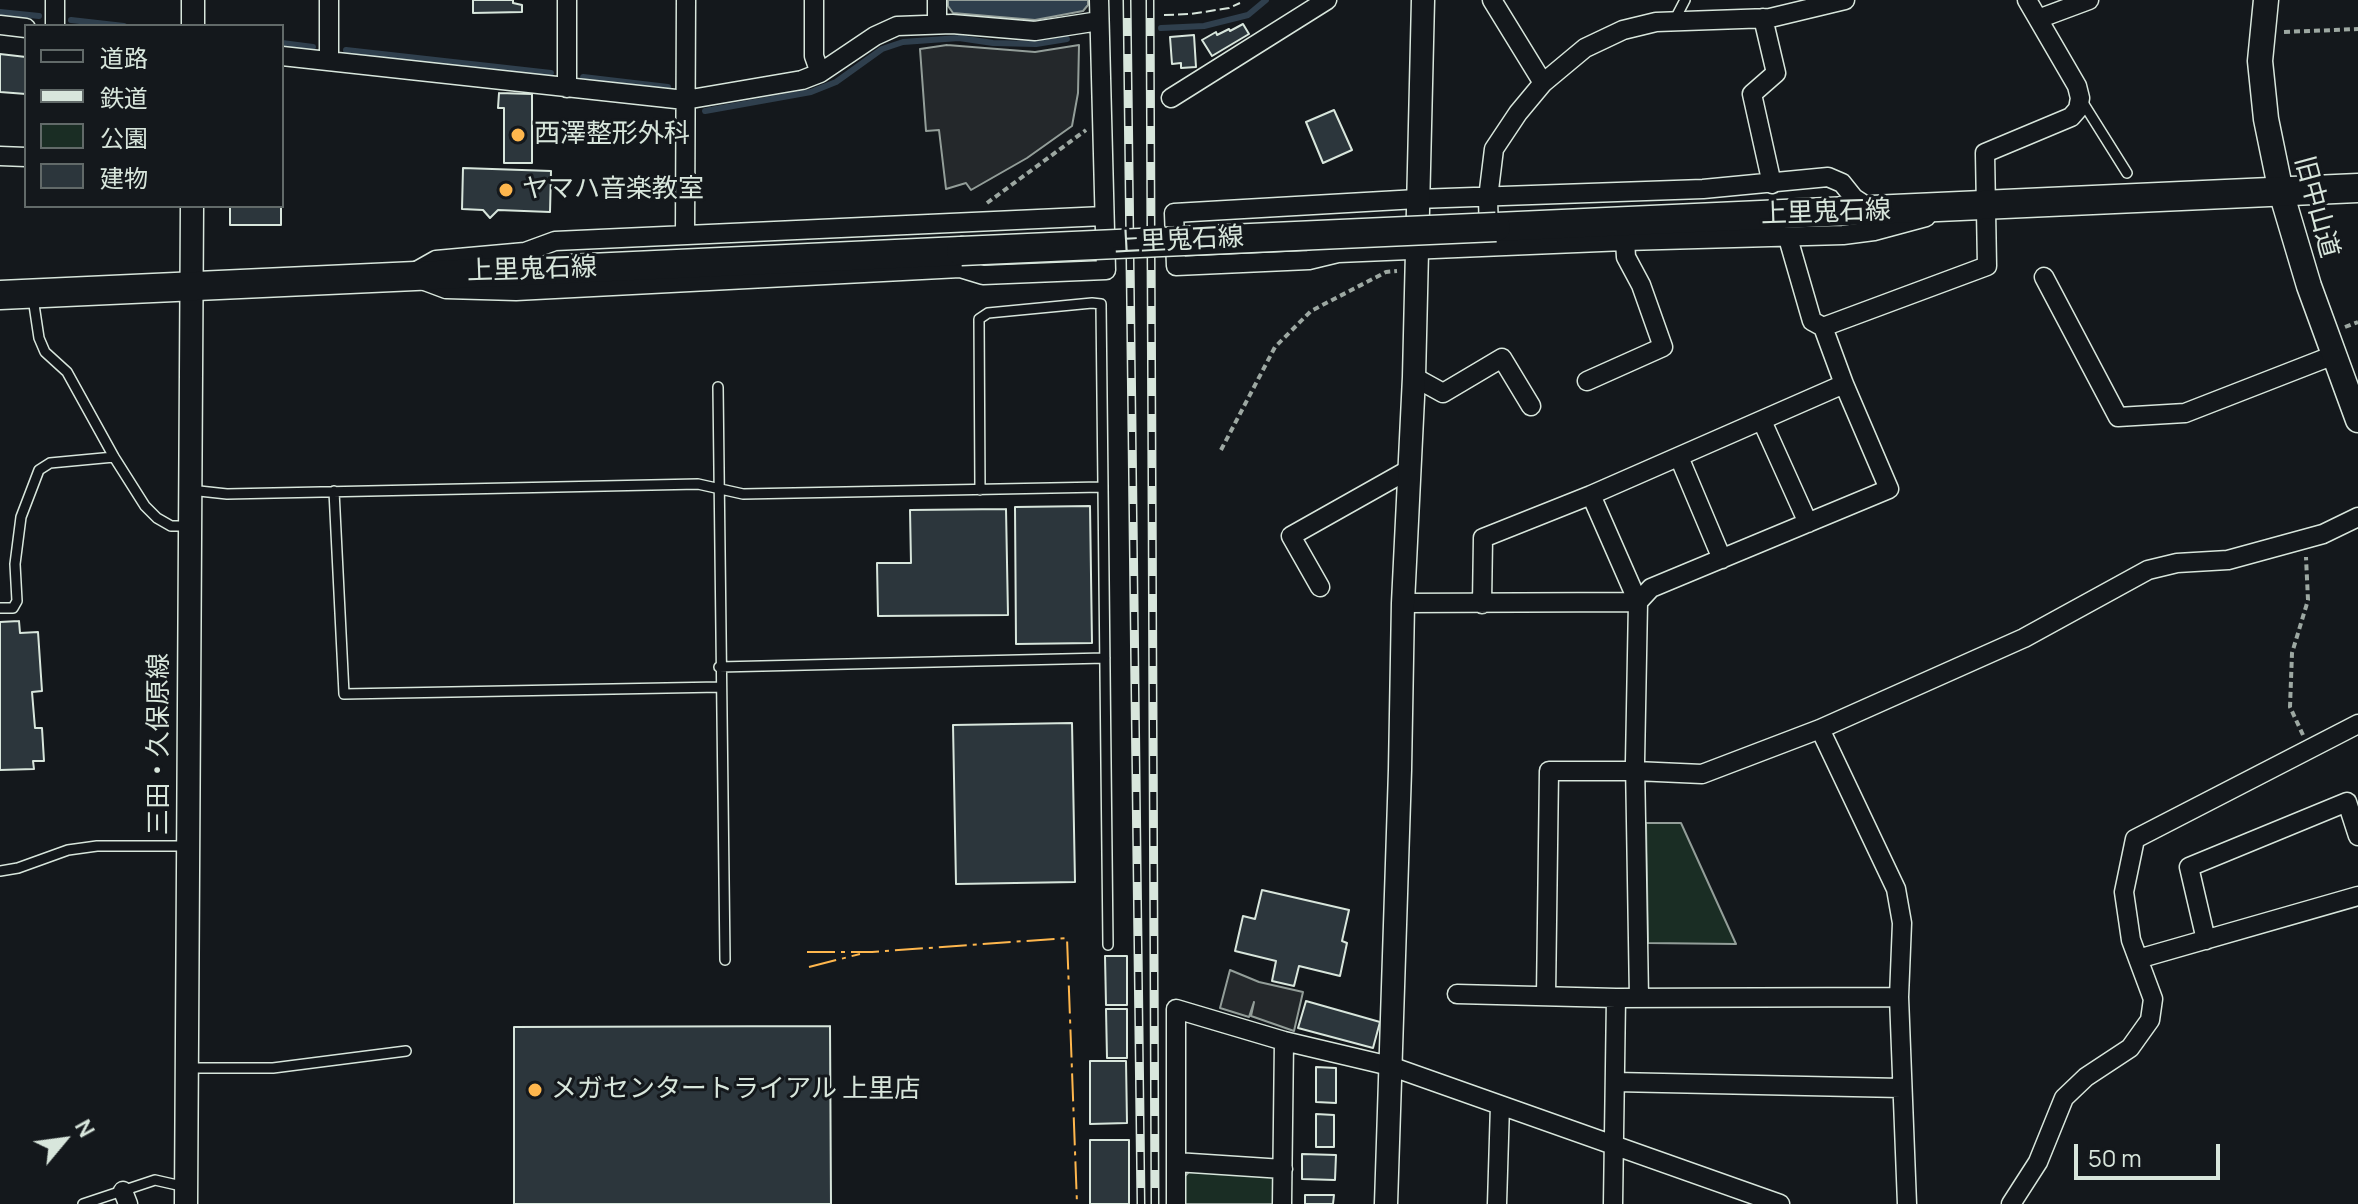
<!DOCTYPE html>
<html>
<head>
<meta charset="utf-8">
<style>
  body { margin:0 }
  #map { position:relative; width:2358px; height:1204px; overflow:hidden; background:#14181c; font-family:Manrope,"Noto Sans JP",sans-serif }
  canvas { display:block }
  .legend { position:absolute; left:24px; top:24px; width:260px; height:184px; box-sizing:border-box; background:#14181c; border:2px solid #626a69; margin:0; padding:10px 14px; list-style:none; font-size:24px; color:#d8e6dc }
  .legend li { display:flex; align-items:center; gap:16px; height:40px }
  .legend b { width:40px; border:2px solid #626a69 }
  .north { position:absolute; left:24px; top:1100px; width:80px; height:80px; -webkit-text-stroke:6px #14181c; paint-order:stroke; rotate:61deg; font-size:22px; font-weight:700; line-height:32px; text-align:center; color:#d8e6dc }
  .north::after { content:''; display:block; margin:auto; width:28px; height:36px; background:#d8e6dc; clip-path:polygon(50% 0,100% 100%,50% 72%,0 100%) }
  .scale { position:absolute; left:2074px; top:1144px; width:146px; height:36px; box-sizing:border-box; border:4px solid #d8e6dc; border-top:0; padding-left:10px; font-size:24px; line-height:28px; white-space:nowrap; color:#d8e6dc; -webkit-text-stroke:6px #14181c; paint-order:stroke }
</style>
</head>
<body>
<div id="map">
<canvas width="2358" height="1204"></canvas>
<ul class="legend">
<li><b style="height:10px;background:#14181c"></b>道路</li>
<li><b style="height:10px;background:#d8e6dc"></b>鉄道</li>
<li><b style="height:22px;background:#1a2d24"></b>公園</li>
<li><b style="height:22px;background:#2c363c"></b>建物</li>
</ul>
<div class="north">N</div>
<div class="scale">50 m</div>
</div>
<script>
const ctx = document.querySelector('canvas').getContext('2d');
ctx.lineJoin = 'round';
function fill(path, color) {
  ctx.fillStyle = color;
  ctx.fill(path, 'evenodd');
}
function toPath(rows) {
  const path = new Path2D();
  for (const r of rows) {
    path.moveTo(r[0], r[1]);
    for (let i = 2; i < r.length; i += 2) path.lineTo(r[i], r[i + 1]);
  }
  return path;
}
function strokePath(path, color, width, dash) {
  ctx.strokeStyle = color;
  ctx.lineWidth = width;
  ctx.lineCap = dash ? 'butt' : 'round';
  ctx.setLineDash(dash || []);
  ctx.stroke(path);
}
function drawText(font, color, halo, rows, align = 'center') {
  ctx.font = font + ' Manrope,"Noto Sans JP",sans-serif';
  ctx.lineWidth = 6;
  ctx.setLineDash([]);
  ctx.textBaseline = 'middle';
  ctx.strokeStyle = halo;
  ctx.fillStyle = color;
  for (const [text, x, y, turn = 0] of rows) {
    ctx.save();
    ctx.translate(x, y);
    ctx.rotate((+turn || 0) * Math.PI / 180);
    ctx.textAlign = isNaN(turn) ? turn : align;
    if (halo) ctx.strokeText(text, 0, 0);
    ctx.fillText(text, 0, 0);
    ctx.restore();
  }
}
const green = toPath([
  [1646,823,1681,823,1736,944,1648,943,1646,823],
  [1192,1169,1269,1173,1275,1181,1274,1204,1183,1204,1182,1179,1192,1169]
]);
const parking = toPath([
  [947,45,1035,52,1079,45,1078,93,1072,126,1027,158,971,190,966,183,946,189,939,130,926,131,920,49,947,45],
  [1230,970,1259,982,1303,992,1294,1031,1251,1016,1254,1002,1249,1017,1220,1008,1230,970]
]);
const water = toPath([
  [948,0,1088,0,1088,5,1083,11,1035,20,953,13,948,6,948,0]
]);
const stream = toPath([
  [0,12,39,16],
  [71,20,124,26],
  [1161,28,1204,26,1248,15,1266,0],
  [282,43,313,47],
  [346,50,551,73],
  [583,77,668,87],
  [705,111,811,92,836,82,882,49,903,42,959,38,993,43,1036,44,1067,39]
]);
const building = toPath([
  [473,0,513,0,513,3,522,5,522,12,473,13,473,0],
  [1243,24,1249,34,1212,56,1202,40,1216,32,1217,35,1229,29,1230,31,1243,24],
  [1194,35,1196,67,1181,68,1181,63,1172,64,1170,37,1194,35],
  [0,54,26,57,26,94,0,92,0,54],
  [499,93,532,94,532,163,504,163,504,108,498,108,499,93],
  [1334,110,1352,150,1323,163,1306,122,1334,110],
  [463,168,551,171,550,212,498,210,490,218,483,210,462,209,463,168],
  [230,206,281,206,281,225,230,225,230,206],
  [1090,506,1092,643,1016,644,1015,507,1090,506],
  [1006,509,1008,615,878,616,877,563,911,563,910,510,1006,509],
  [19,621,20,633,38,632,42,691,32,692,35,728,42,728,44,761,33,761,34,769,0,770,0,622,19,621],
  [1072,723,1075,882,956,884,953,725,1072,723],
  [1262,890,1349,910,1342,941,1347,943,1340,976,1299,966,1294,986,1272,981,1276,961,1235,951,1243,916,1255,919,1262,890],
  [1105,956,1127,956,1127,1005,1106,1005,1105,956],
  [1306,1001,1380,1022,1373,1048,1298,1028,1306,1001],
  [1106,1009,1127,1009,1127,1058,1107,1058,1106,1009],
  [830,1026,831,1204,514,1204,514,1027,830,1026],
  [1090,1061,1126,1061,1127,1123,1090,1124,1090,1061],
  [1316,1067,1336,1068,1336,1103,1316,1102,1316,1067],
  [1316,1114,1334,1115,1334,1147,1316,1147,1316,1114],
  [1090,1140,1129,1140,1129,1204,1090,1204,1090,1140],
  [1302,1154,1336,1155,1335,1180,1302,1179,1302,1154],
  [1305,1195,1334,1195,1333,1204,1305,1204,1305,1195]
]);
const path = toPath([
  [2284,32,2358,29],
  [987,203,1086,130],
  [2345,327,2358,322],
  [1221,450,1275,347,1311,311,1386,272,1397,271],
  [2303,735,2290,707,2292,653,2308,600,2306,557]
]);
const service = toPath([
  [1674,21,1685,0],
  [2080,98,2127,173],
  [33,298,39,338,45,352,67,372,114,457,145,506,157,518,171,526,190,526],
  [718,387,725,960],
  [190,490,227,494,698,484,743,494,1102,487],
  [980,490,979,319,988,313,1092,303,1101,304,1108,945],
  [334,491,344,694,720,687],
  [0,608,13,608,17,601,15,564,21,517,39,470,50,463,114,457],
  [719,667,1105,658],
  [0,871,18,868,68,850,97,846,187,846],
  [186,1068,273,1068,406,1051],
  [83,1204,155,1180,186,1187]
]);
const minor = toPath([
  [814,0,814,56,820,73],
  [1492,0,1543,83],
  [1763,18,1776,73,1752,94,1772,184],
  [2038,19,2089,0],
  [937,24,937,0],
  [0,25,26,28],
  [55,26,55,0],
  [282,56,685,100,802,80,820,73,875,36,897,26,952,24,1035,31,1099,21],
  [329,61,329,0],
  [567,88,567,0],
  [1171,98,1327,0],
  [0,156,26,157],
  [1871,209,1854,198,1842,183,1828,177,1703,189,1417,199,1174,213,1176,266,1309,260,1338,253,1625,241,1843,235,1874,231,1926,217],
  [685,235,686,0],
  [1489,236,1488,198,1494,149,1518,113,1543,83,1585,48,1623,30,1656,22,1770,18,1845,0],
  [1788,238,1812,321,1823,327],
  [413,273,436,260,525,252,555,241,1104,216],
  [2044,277,2118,417,2185,413,2334,355],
  [422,280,446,289,516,291,960,268,983,275,1106,270,1099,0],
  [1414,377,1443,393,1502,358,1531,406],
  [1587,381,1663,347,1641,285,1626,257,1625,241],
  [1762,421,1808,523],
  [1679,457,1722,559],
  [1591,495,1638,602,1635,762,1639,998],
  [1320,587,1291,536,1410,469],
  [1403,603,1638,602,1651,588,1889,489,1844,384,1823,327,1987,266,1985,153,2071,117,2078,109,2080,98,2077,86,2027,0],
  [1482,604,1483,538,1591,495,1844,384],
  [1820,729,1896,889,1902,923,1899,997,1907,1204],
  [2206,940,2189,867,2347,802,2358,836],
  [2138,959,2358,896],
  [1457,994,1616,998,1899,997],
  [1546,996,1549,771,1635,771,1702,774,1820,729,2024,638,2148,570,2177,563,2228,560,2323,534,2358,517],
  [1615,1082,1901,1088],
  [1176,1162,1283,1169],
  [123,1191,128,1204],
  [1176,1204,1176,1009,1284,1041,1390,1066,1780,1204],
  [1282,1204,1284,1041],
  [1497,1204,1500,1105],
  [1613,1204,1616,998],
  [2011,1204,2038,1162,2064,1098,2086,1077,2130,1048,2150,1020,2153,999,2131,940,2124,892,2135,839,2358,724]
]);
const tertiary = toPath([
  [193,26,193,0],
  [186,1204,192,206],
  [1386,1204,1400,770,1403,603,1414,377,1423,0]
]);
const secondary = toPath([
  [2266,0,2260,61,2266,119,2281,192,2309,286,2358,420]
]);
const primary = toPath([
  [1496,227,2358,188],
  [0,295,961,251]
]);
const rail = toPath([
  [1127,0,1141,1204],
  [1150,0,1155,1204]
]);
const primaryBridge = toPath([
  [961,251,1496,227]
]);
const fence = toPath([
  [1164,15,1191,14,1229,8,1240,3]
]);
const power = toPath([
  [807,952,872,952,1067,938,1077,1204],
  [809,967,860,954]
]);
const markers = [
  [518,135,8,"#ffb74d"],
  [506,190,8,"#ffb74d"],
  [535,1090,8,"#ffb74d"]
];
const poiNames = [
  ["西澤整形外科",534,135],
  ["ヤマハ音楽教室",522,190],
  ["メガセンタートライアル 上里店",551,1090]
];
const streetNames = [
  ["旧中山道",2316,207,75],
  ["上里鬼石線",1826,213,-2],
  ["上里鬼石線",1179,241,-3],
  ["上里鬼石線",532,270,-2],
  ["三田・久保原線",160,744,-90]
];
fill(green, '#1a2d24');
strokePath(green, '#939e99', 2);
fill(parking, '#24282b');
strokePath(parking, '#939e99', 2);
fill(water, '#2f3f4d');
strokePath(water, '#939e99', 2);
strokePath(stream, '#2f3f4d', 6);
fill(building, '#2c363c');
strokePath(building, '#d8e6dc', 2);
strokePath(service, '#d8e6dc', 12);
strokePath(minor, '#d8e6dc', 21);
strokePath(tertiary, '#d8e6dc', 25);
strokePath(secondary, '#d8e6dc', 27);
strokePath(primary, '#d8e6dc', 31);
strokePath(path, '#9da8a2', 4, [6, 4]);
strokePath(service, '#14181c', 9);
strokePath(minor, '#14181c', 18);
strokePath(tertiary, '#14181c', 22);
strokePath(secondary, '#14181c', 24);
strokePath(primary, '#14181c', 28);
strokePath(rail, '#d8e6dc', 9);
strokePath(rail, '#14181c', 6, [18]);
strokePath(primaryBridge, '#d8e6dc', 31, []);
strokePath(primaryBridge, '#14181c', 28);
strokePath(fence, '#d8e6dc', 2, [10, 4]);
strokePath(power, '#ffb74d', 2, [28, 6, 4, 6]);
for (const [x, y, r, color] of markers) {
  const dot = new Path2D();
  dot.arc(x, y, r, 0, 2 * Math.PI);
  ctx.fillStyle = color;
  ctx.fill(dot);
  strokePath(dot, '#14181c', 3);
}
drawText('26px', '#d8e6dc', '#14181c', poiNames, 'left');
drawText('26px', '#d8e6dc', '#14181c', streetNames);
</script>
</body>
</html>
